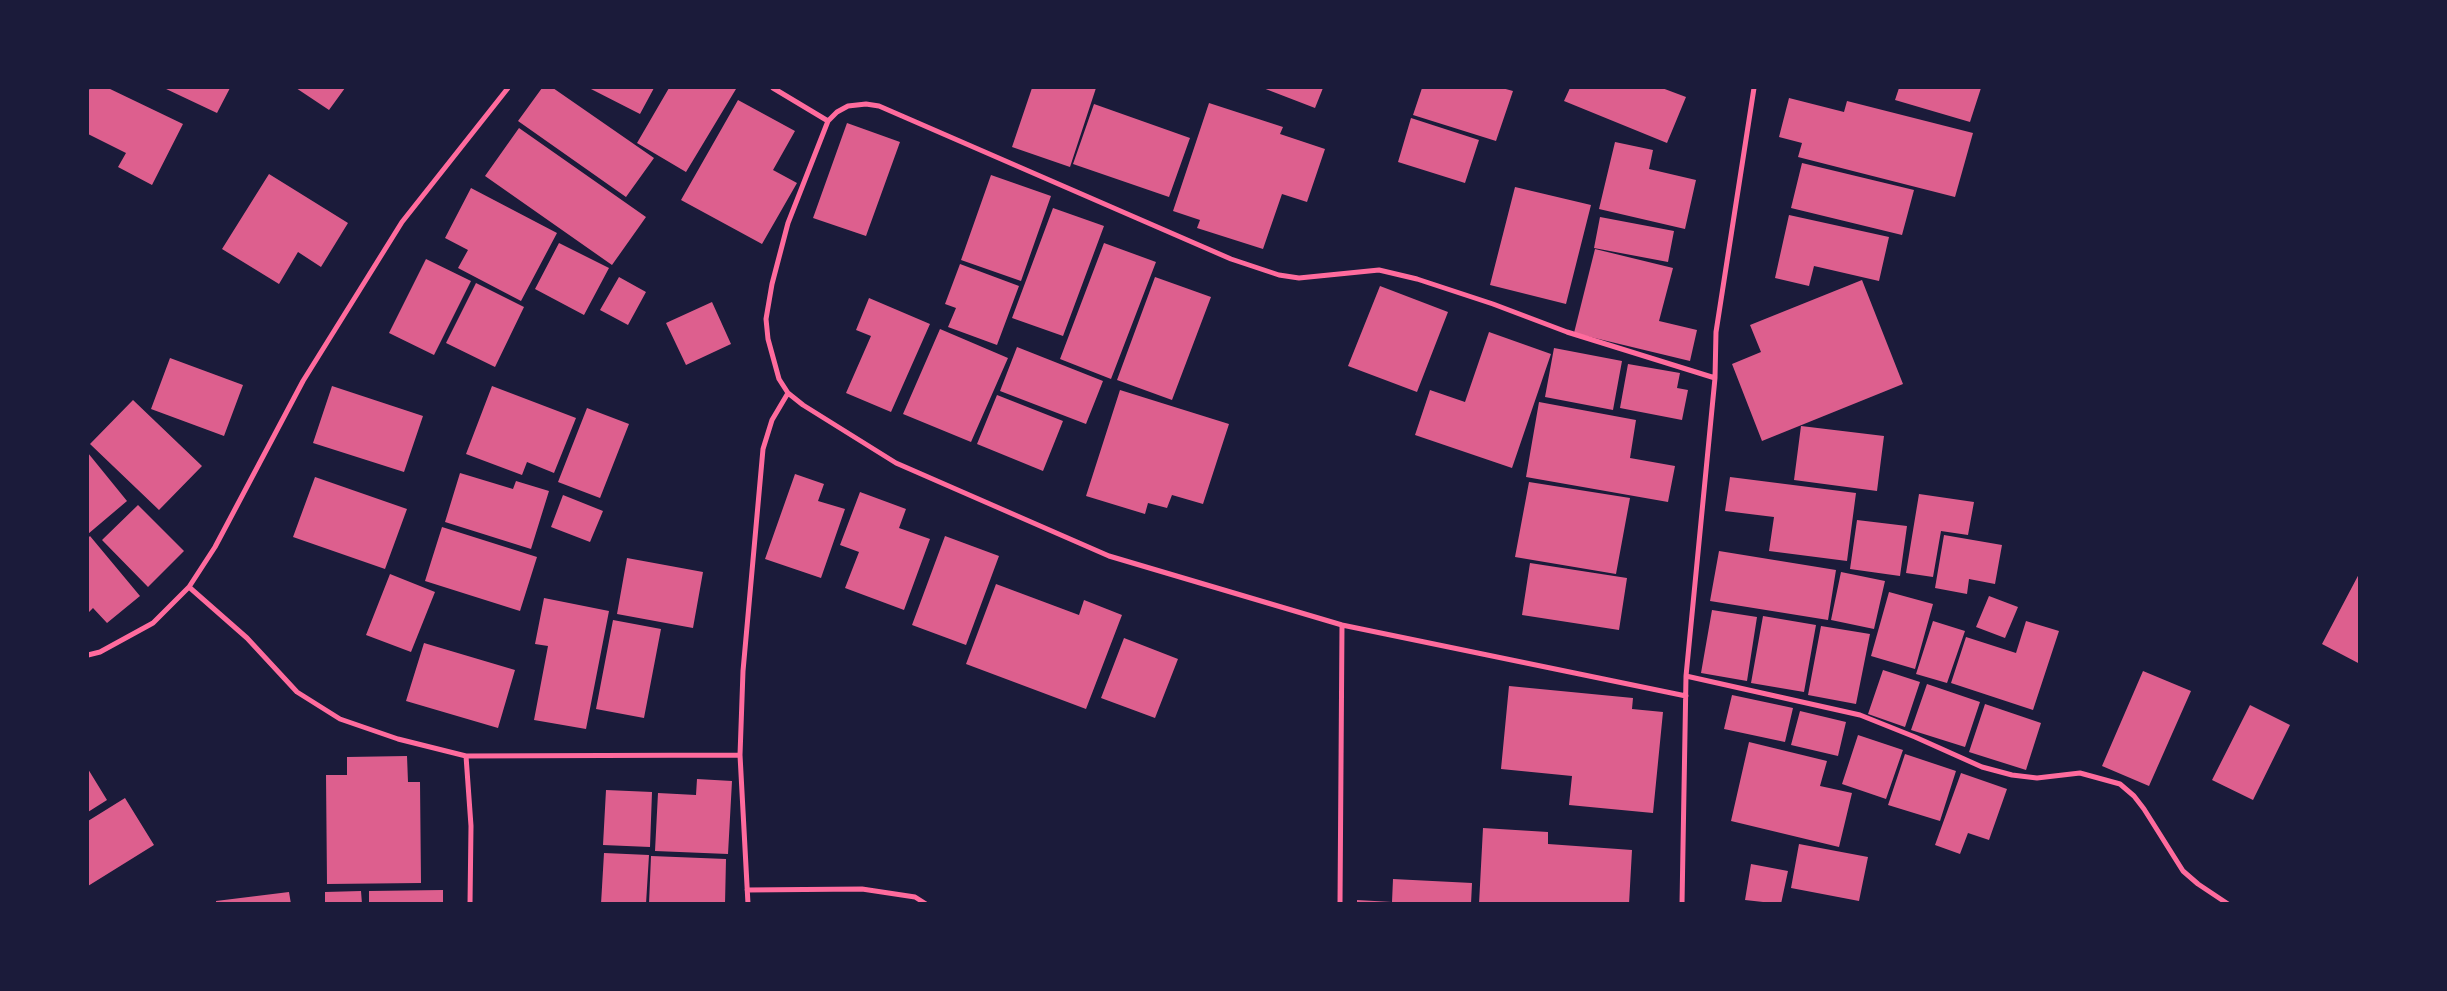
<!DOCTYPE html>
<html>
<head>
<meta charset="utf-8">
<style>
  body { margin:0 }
  #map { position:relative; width:2447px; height:991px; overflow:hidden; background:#1b1b3a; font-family:"Golos Text",sans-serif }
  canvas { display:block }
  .frame { position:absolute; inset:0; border:89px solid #1b1b3a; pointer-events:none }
</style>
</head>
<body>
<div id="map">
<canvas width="2447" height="991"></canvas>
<div class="frame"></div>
</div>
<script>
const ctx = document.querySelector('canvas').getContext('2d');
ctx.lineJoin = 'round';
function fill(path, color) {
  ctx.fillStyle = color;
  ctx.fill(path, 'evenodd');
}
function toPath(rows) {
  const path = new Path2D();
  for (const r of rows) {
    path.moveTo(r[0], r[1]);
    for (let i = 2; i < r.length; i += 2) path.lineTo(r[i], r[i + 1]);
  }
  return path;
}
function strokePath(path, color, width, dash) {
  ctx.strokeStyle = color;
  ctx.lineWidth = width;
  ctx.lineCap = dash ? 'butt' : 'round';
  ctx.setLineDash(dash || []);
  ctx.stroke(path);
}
const building = toPath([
  [90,88,108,88,183,124,152,185,118,167,126,153,88,134,88,92],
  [164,88,230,88,217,113],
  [296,88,345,88,329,110],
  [542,88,553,88,654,158,626,197,518,121],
  [589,88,654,88,640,114],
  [669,88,732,88,736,89,686,172,637,143],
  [1032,88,1096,88,1070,167,1012,147],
  [1263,88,1323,88,1315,108],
  [1422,88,1502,88,1513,91,1496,141,1413,115],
  [1570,88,1662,88,1686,97,1667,143,1564,101],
  [1899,88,1981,88,1970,122,1895,100],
  [1789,98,1844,112,1847,101,1973,133,1955,197,1798,157,1802,143,1779,137],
  [738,100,795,131,773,170,797,183,762,244,681,200],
  [1209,103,1283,127,1280,134,1325,149,1307,202,1282,194,1263,249,1197,228,1200,220,1173,211],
  [1094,104,1190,138,1169,197,1073,164],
  [1411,118,1479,140,1465,183,1398,162],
  [847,123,900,142,866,236,813,218],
  [519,128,646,217,612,265,485,176],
  [1615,142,1653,150,1649,169,1696,180,1685,229,1599,209],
  [1802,163,1914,190,1902,235,1791,208],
  [269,174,348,223,321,267,298,252,279,284,222,249],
  [991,175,1051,196,1021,281,961,260],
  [1515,187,1591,205,1566,304,1490,285],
  [471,188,557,233,521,301,458,268,468,250,445,238],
  [1053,208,1104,226,1063,336,1012,318],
  [1789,215,1889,237,1879,281,1814,266,1809,286,1775,278],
  [1600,217,1674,231,1668,262,1594,248],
  [559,243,609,268,584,315,535,289],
  [1104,243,1156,262,1111,379,1060,359],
  [1595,249,1673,268,1659,321,1697,330,1690,361,1574,333],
  [426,259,471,281,434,355,389,333],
  [960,264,1019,286,997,345,948,327,956,308,945,304],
  [619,277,646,292,628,325,600,310],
  [1155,277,1211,297,1172,400,1117,380],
  [1862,280,1903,384,1762,441,1732,364,1761,352,1750,325],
  [476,283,524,307,495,367,446,343],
  [1380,286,1448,312,1417,392,1348,366],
  [869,298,930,324,891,412,846,393,871,336,856,330],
  [712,302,731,344,686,365,666,323],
  [940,329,1008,358,971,442,903,414],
  [1489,332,1551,354,1512,468,1415,435,1430,390,1465,402],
  [1017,347,1103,381,1086,424,1000,391],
  [1554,348,1622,361,1613,410,1545,397],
  [170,358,243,385,224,436,151,409],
  [1628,364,1680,373,1677,388,1688,390,1682,420,1620,408],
  [332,386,423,416,404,472,313,443],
  [492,386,576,418,554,473,527,462,522,475,466,454],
  [1120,390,1229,424,1203,504,1172,495,1167,508,1148,503,1145,514,1086,496],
  [997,395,1063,421,1043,471,977,444],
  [133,400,202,466,159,510,90,444],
  [1539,402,1636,420,1630,458,1675,466,1668,502,1526,477],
  [587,408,629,424,600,498,558,482],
  [1801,426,1884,436,1877,491,1794,480],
  [88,453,127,501,88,534],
  [460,473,513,489,516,481,549,491,531,549,445,522],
  [795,474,824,484,818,501,845,509,821,578,765,559],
  [315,477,407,509,385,569,293,537],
  [1730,477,1856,493,1847,561,1769,551,1774,517,1725,511],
  [1529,482,1630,498,1616,574,1515,557],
  [860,492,906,509,899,528,930,539,904,610,845,588,859,552,840,545],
  [1919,494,1974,502,1968,535,1941,531,1933,577,1906,573],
  [563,495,603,511,590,542,551,527],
  [138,505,184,551,148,587,102,540],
  [1857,520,1907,526,1900,576,1850,569],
  [442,527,537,557,520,611,425,581],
  [1944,535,2002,545,1995,584,1969,579,1967,594,1935,588],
  [90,536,140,596,107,623,93,608,88,613,88,538],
  [945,536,999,556,966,645,912,625],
  [1719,551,1836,570,1828,620,1710,601],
  [627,558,703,572,693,628,617,614],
  [1530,563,1627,578,1619,630,1522,615],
  [1841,572,1885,581,1874,629,1831,620],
  [2360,572,2360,664,2322,644],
  [390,574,435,592,411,652,366,635],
  [996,584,1079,615,1084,600,1122,615,1086,709,966,664],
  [1889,592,1933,604,1915,669,1871,656],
  [1989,596,2018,607,2005,638,1976,627],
  [544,598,609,611,586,729,534,720,548,646,535,644],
  [1712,610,1757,617,1747,681,1701,673],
  [1763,616,1816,625,1804,692,1751,683],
  [613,620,661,629,644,718,596,709],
  [1933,621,1965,631,1947,683,1916,674],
  [2026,621,2059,631,2033,710,1951,683,1966,637,2016,653],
  [1821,626,1870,634,1856,704,1808,695],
  [1124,638,1178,659,1155,718,1101,698],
  [424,643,515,670,498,728,406,701],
  [1883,670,1920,682,1905,727,1868,714],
  [2143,671,2191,691,2149,786,2102,766],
  [1927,684,1980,702,1965,747,1911,730],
  [1509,686,1633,698,1632,709,1663,712,1653,813,1569,805,1572,776,1501,769],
  [1732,695,1793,708,1785,742,1724,729],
  [1985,704,2041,723,2026,770,1969,752],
  [2250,705,2290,725,2253,800,2212,780],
  [1800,711,1846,722,1838,756,1791,745],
  [1858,735,1903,750,1886,799,1842,784],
  [1749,742,1827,761,1820,786,1852,793,1839,847,1731,821],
  [1905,754,1956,771,1940,821,1888,805],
  [407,756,408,782,420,782,421,883,327,884,326,775,347,775,347,757],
  [88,769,107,800,88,812],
  [1961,773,2007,789,1989,840,1968,833,1960,854,1935,845],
  [697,779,732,781,728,854,655,851,658,793,696,795],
  [606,790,652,792,650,847,603,845],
  [125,798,154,845,88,886,88,821],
  [1483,828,1548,832,1548,844,1632,850,1629,904,1479,904],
  [1799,844,1868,857,1859,901,1791,888],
  [604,853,649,855,646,904,601,904],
  [651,856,726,859,725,904,649,904],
  [1751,864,1788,871,1781,904,1745,900],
  [1393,879,1472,883,1471,904,1357,904,1357,900,1392,902],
  [443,890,443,904,369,904,369,891],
  [361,891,362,904,325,904,325,892],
  [289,892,291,904,216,904,216,901]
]);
const minor = toPath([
  [773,88,828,121],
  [189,587,247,638,297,692,340,719,398,739,466,756,740,755],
  [88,655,100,652,153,623,189,587,215,547,303,381,402,222,508,88],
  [1686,676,1860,715,1915,737,1982,767,2012,775,2037,778,2080,773,2120,784,2134,796,2144,809,2183,871,2198,884,2228,904],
  [1686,696,1342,625,1109,556,896,463,803,405,788,393,779,379,768,339,766,319,772,284,788,223,828,121,837,112,848,106,866,104,879,106,1231,259,1279,275,1299,278,1379,270,1417,279,1493,304,1567,332,1715,378],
  [466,756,471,826,470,904],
  [747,890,862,889,915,897,926,904],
  [748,904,740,755,743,671,763,449,772,420,788,393],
  [1340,904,1342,625],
  [1682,904,1686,676,1715,378,1716,332,1754,88]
]);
fill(building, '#dd5f8e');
strokePath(minor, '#ff6b9d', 5);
</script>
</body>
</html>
